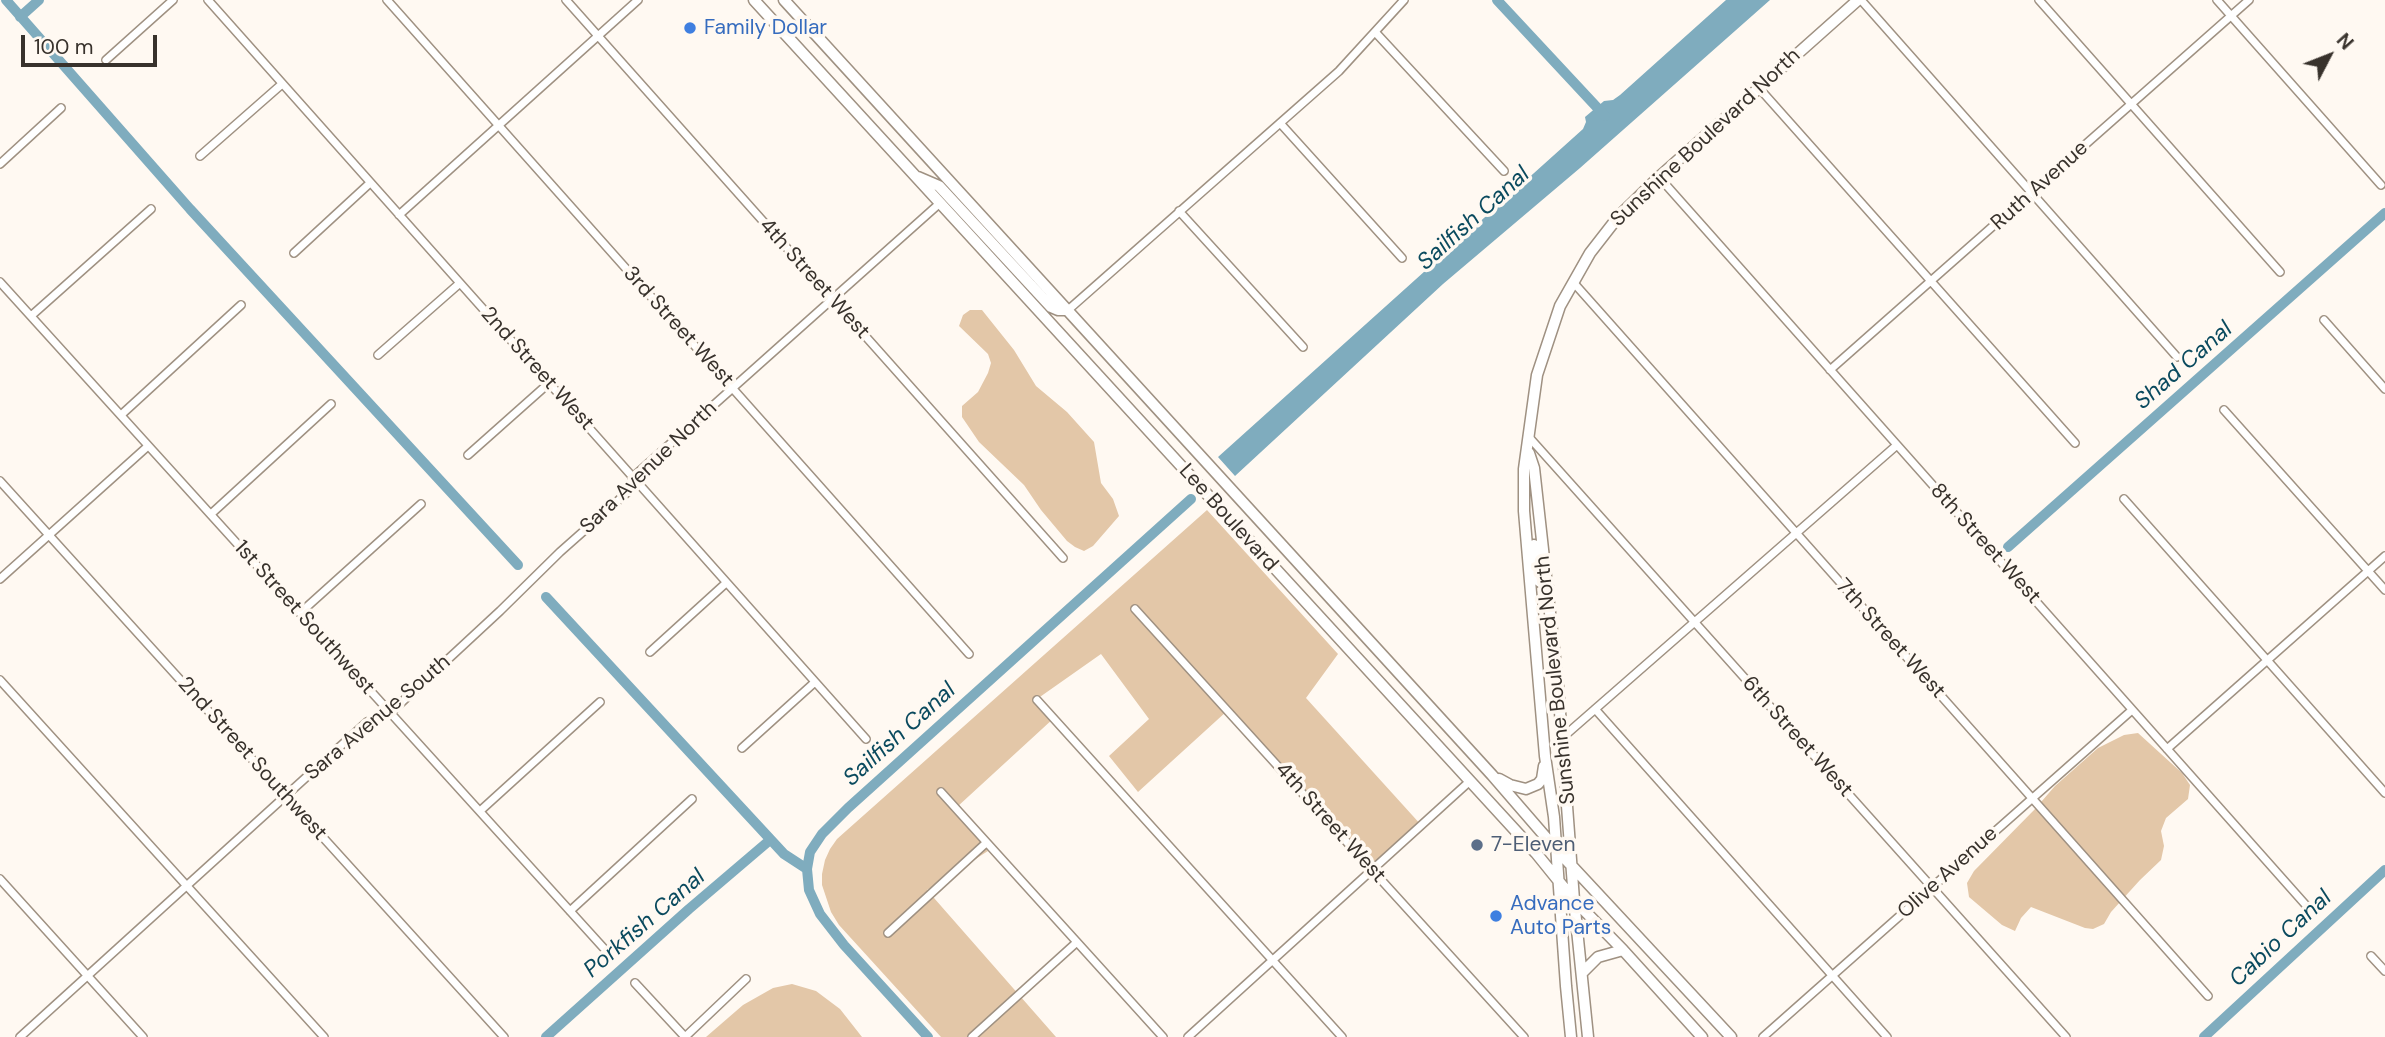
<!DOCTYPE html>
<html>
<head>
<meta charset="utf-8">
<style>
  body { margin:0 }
  #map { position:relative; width:2385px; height:1037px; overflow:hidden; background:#fff9f2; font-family:"DM Sans",sans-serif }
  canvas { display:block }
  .north { position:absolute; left:2294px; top:21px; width:70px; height:70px; -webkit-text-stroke:5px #fff9f2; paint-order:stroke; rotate:48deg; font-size:19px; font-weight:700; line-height:28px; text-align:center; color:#38322c }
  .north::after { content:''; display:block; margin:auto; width:24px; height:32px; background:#38322c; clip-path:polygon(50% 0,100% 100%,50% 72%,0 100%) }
  .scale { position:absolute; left:21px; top:35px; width:136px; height:32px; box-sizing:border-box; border:4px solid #38322c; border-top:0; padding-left:9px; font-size:21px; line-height:24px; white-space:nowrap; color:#38322c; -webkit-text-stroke:5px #fff9f2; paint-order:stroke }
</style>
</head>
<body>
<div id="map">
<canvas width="2385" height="1037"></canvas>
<div class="north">N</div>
<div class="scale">100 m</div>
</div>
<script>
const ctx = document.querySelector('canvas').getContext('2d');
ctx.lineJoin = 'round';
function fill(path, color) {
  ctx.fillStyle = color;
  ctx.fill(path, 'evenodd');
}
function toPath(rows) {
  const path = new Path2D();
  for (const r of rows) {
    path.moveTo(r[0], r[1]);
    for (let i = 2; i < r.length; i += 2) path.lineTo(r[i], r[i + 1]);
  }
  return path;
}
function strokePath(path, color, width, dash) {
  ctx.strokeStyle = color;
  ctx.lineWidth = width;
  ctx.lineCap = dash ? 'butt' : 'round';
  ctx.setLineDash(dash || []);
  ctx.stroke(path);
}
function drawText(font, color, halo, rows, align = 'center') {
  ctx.font = font + ' "DM Sans",sans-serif';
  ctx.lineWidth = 7;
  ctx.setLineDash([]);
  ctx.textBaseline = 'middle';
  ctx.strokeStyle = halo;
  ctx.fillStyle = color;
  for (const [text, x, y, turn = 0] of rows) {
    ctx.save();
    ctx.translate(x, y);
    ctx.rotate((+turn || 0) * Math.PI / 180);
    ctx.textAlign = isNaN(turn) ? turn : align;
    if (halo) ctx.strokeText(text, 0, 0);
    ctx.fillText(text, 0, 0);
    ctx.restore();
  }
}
const green = toPath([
  [970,310,982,310,1014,350,1036,386,1067,412,1094,442,1101,483,1113,499,1119,516,1093,546,1084,551,1075,547,1067,541,1041,510,1024,485,979,442,962,417,962,406,978,392,988,373,991,363,988,354,959,326,963,315],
  [1207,510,1338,654,1306,698,1422,826,1373,869,1227,711,1138,792,1109,756,1149,719,1101,654,1037,699,1054,718,957,807,988,851,927,890,1056,1037,941,1037,839,925,831,912,822,885,822,874,825,860,830,849,837,839],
  [2138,733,2182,773,2190,785,2188,799,2166,818,2161,831,2164,846,2161,860,2140,880,2111,912,2104,924,2093,929,2085,928,2031,907,2021,918,2015,931,2002,925,1969,897,1967,883,1974,871,2035,809,2055,786,2098,748,2124,735],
  [792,984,816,991,840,1009,862,1037,706,1037,743,1005,773,988]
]);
const water = toPath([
  [1726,0,1770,0,1580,168,1443,284,1235,476,1218,457,1583,129,1586,122,1585,117,1604,101,1613,100,1620,95]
]);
const canal = toPath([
  [6,0,190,209,518,565],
  [1497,0,1605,116],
  [20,17,39,0],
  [2008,547,2385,213],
  [546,597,784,854,807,869],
  [546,1037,689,909,770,840],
  [928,1037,844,945,820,914,809,890,807,869,810,852,822,834,848,808,1191,499],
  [2204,1037,2385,870]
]);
const street = toPath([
  [208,0,866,739],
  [387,0,969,654],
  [566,0,1063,558],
  [1861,0,2177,357],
  [2039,0,2280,272],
  [2217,0,2381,185],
  [1376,33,1504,171],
  [106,60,173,0],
  [1759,88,2075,443],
  [1280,123,1402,258],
  [200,156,282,84],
  [0,164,61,108],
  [1659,177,2312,912],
  [1179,211,1303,347],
  [399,215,638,0],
  [294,253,370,183],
  [0,282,609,954],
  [1573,282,2208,996],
  [1068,310,1339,71,1404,0],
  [31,316,151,209],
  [2324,320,2385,389],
  [378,355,460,283],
  [1830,370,2249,0],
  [2224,410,2385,590],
  [121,415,241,305],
  [1528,436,2066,1037],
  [468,455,549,383],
  [0,481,504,1037],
  [2124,499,2385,793],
  [211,514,331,404],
  [0,579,148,446],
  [1135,609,1524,1037],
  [300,613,421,504],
  [650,652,726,583],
  [0,680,324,1037],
  [1037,700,1342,1037],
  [1595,709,1887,1037],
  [1562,738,1897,445],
  [742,748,815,682],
  [2167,749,2385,556],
  [941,792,1163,1037],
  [480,811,600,702],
  [0,879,143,1037],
  [570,911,692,799],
  [888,933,986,843],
  [2371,956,2385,971],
  [635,983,685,1037],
  [20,1037,367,722,390,713,500,611,560,552,630,490,633,477,940,203],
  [685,1037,746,979],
  [972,1037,1077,942],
  [1188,1037,1470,781],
  [1763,1037,2132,710]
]);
const secondary = toPath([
  [754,0,1470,781,1536,853,1574,900,1623,950,1702,1037],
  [784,0,1492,775,1556,849,1731,1037],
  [918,177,939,186,1051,307,1058,310,1068,310],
  [1529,453,1534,468,1558,685,1574,900,1588,1037],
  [1534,545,1539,581,1548,587],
  [1499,779,1510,785,1526,789,1538,784,1542,779,1544,766],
  [1582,973,1598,957,1623,950],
  [1571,1037,1566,986,1554,817,1545,756,1524,511,1524,469,1537,375,1560,306,1590,253,1618,217,1659,177,1858,0]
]);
const markers = [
  [690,28,7,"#3f7fe0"],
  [1477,845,7,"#5c6f8a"],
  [1496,916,7,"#3f7fe0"]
];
const shopNames = [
  ["Family Dollar",704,28],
  ["Advance",1510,904],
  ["Auto Parts",1510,928]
];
const streetNames = [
  ["Sunshine Boulevard North",1706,138,-43],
  ["Ruth Avenue",2040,186,-42],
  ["4th Street West",814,279,48],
  ["3rd Street West",678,327,48],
  ["2nd Street West",537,369,48],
  ["Sara Avenue North",649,468,-44],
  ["Lee Boulevard",1228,518,48],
  ["8th Street West",1985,544,48],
  ["1st Street Southwest",304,618,48],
  ["7th Street West",1890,639,48],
  ["Sunshine Boulevard North",1556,680,-96],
  ["Sara Avenue South",378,718,-40],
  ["6th Street West",1797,737,48],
  ["2nd Street Southwest",252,759,48],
  ["4th Street West",1330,823,48],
  ["Olive Avenue",1948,873,-42]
];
const serviceNames = [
  ["7-Eleven",1491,845]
];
const waterNames = [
  ["Sailfish Canal",1474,219,-42],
  ["Shad Canal",2184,366,-41],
  ["Sailfish Canal",900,735,-42],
  ["Porkfish Canal",645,924,-41],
  ["Cabio Canal",2281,939,-43]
];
fill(green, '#e3c7a8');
fill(water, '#7facbe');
strokePath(canal, '#7facbe', 10);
strokePath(street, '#9f9182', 10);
strokePath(secondary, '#9f9182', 13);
strokePath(street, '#fff', 7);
strokePath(secondary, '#fff', 10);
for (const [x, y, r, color] of markers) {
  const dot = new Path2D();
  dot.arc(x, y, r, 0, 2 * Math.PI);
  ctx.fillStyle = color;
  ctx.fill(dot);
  strokePath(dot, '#fff9f2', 2.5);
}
drawText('21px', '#366cbe', '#fff9f2', shopNames, 'left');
drawText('21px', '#38322c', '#fff9f2', streetNames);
drawText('21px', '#4e5e75', '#fff9f2', serviceNames, 'left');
drawText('italic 23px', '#0a4a5e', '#fff9f2', waterNames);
</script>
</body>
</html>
